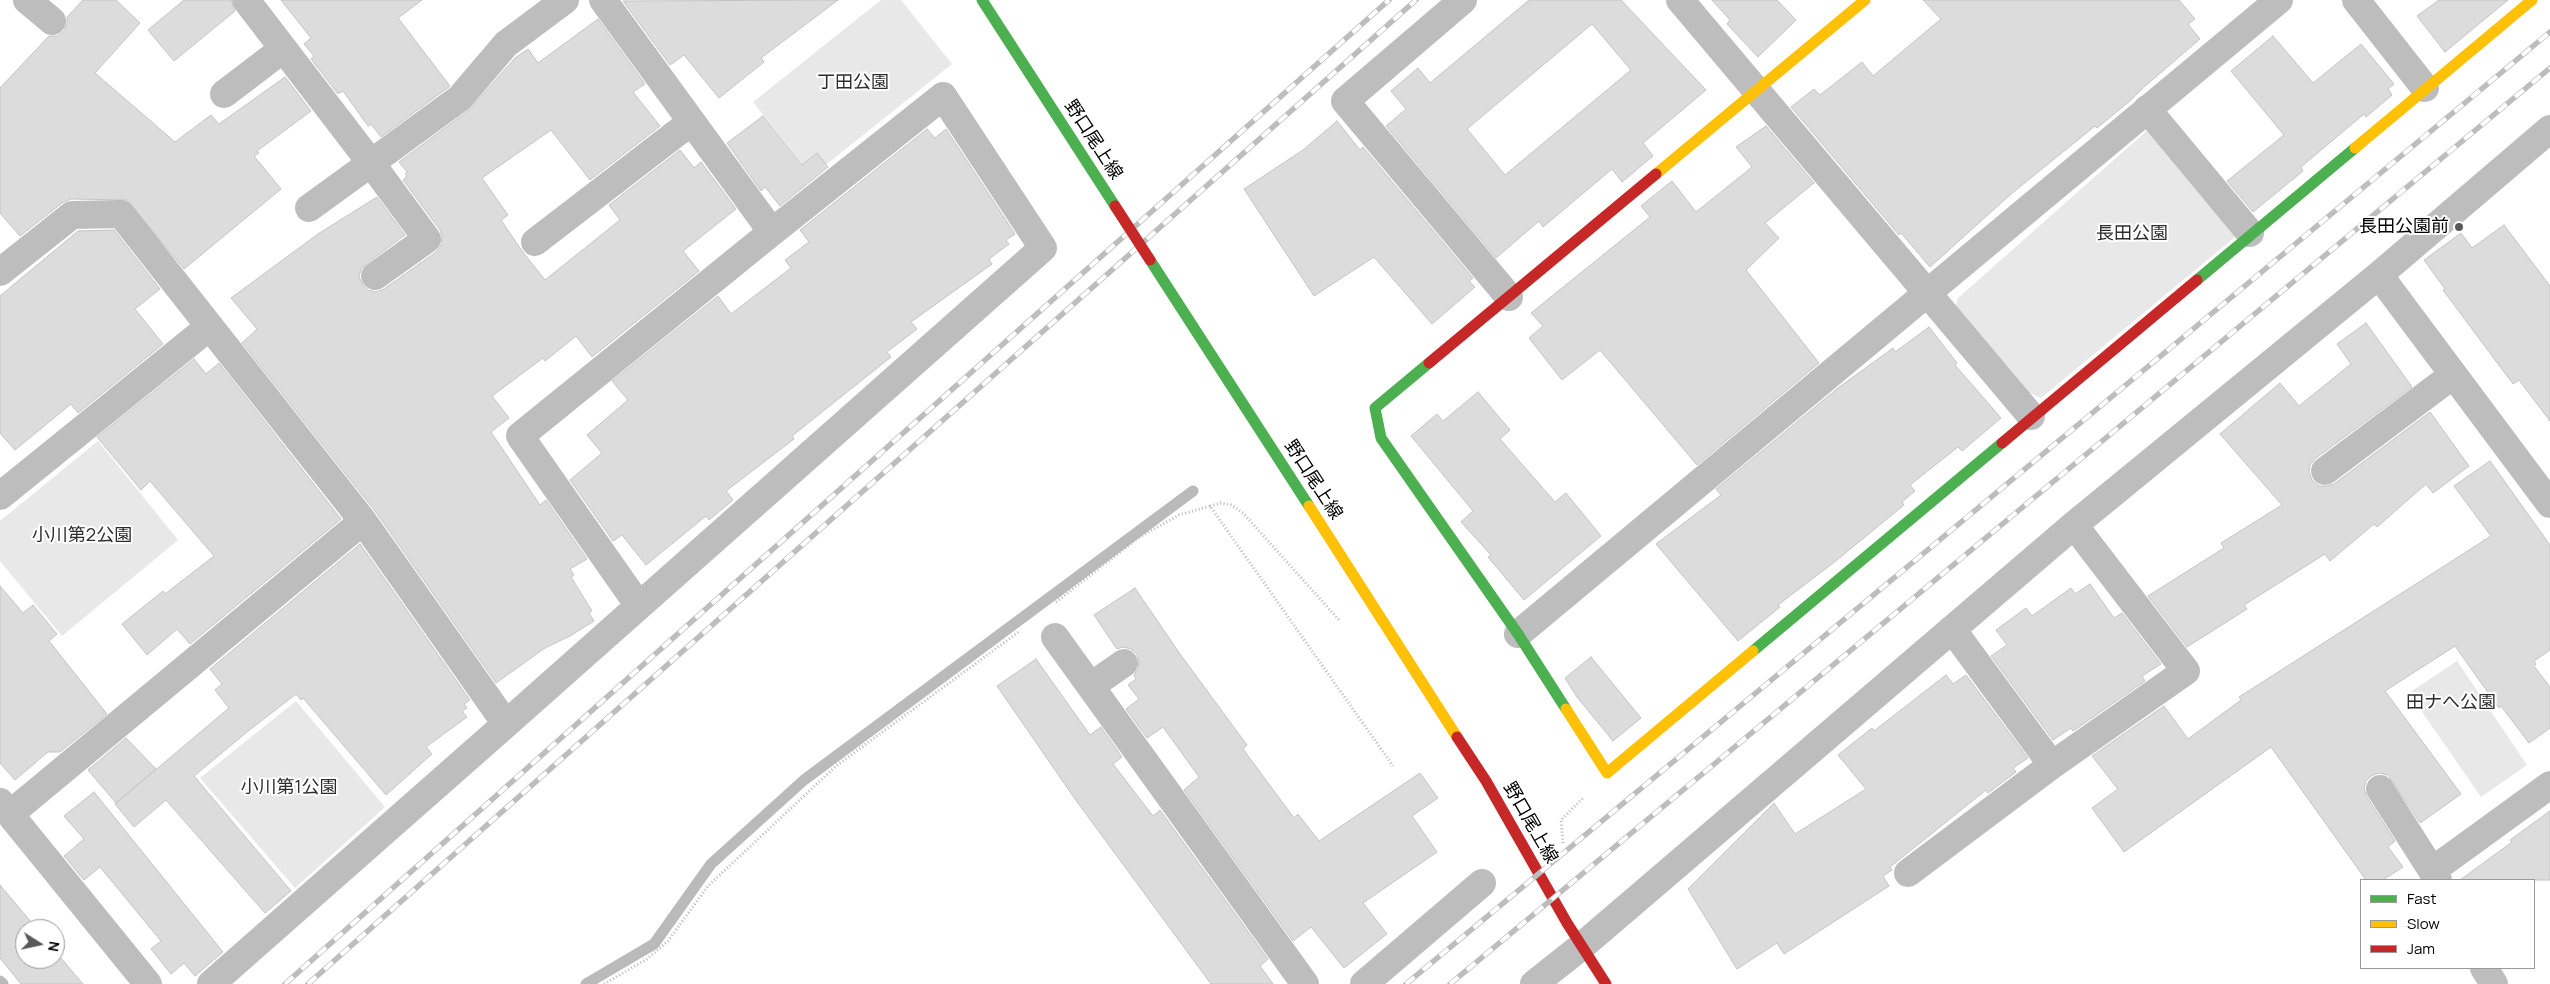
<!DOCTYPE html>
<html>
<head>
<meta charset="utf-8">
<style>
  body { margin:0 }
  #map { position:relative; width:2550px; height:984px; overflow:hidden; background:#fff; font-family:Manrope,sans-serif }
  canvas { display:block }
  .legend { position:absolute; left:2360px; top:879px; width:175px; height:90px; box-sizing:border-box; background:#fff; border:1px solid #999; margin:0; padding:6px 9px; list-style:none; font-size:15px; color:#000 }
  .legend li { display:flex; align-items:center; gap:10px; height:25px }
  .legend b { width:25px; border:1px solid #999 }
  .north { position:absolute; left:15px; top:919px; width:50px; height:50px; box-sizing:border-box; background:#fff; border:1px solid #999; border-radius:50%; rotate:100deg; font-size:14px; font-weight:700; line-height:20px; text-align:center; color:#000 }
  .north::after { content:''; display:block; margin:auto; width:18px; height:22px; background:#595959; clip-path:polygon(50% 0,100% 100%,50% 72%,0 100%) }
</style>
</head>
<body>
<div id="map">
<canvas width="2550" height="984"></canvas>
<ul class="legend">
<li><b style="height:6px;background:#4caf50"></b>Fast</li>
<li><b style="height:6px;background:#ffc107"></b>Slow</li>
<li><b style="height:6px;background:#c62828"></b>Jam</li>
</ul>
<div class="north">N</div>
</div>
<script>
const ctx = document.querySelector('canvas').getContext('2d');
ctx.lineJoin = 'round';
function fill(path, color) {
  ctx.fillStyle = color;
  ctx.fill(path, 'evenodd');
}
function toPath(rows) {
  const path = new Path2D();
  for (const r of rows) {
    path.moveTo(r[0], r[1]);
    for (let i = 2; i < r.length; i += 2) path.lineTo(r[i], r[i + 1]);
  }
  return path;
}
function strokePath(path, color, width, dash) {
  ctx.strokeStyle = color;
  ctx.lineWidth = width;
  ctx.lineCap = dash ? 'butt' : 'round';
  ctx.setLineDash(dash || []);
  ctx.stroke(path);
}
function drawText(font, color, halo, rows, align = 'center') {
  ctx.font = font + ' Manrope,"Noto Sans JP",sans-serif';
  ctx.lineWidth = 4;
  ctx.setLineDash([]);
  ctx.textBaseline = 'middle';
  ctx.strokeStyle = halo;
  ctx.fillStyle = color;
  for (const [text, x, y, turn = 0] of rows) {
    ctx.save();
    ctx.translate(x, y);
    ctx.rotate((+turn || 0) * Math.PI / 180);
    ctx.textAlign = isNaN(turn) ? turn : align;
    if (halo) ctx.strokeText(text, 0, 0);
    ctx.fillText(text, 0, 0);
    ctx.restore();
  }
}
const green = toPath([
  [881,0,901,0,952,64,812,176,753,102],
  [2151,127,2240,233,2041,398,2026,391,1955,309,1958,298],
  [98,441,178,540,62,636,0,561,0,521],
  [2457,661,2527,765,2481,797,2409,693],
  [296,701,385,807,295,888,200,778]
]);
const stream = toPath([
  [0,981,3,984],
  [586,984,654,944,711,864,804,780,1193,491]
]);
const building = toPath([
  [83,0,116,0,140,23,95,73,175,142,211,115,219,124,285,77,311,111,257,151,259,153,254,156,281,189,184,269,127,200,71,199,62,203,20,236,0,213,0,88,49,36,57,36,64,31,67,24,67,17,83,0],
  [184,0,231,0,235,11,174,61,148,30,184,0],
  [281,0,422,0,398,18,450,86,381,137,371,124,368,126,343,91,338,94,311,59,314,56,304,44,311,38,281,0],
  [838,0,761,58,764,62,719,98,684,55,670,65,623,1,838,0],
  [1529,0,1621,0,1706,90,1643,143,1653,156,1622,182,1612,169,1543,227,1539,221,1496,258,1386,126,1406,109,1391,91,1418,68,1430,83,1529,0],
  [1592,24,1631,70,1505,175,1467,129,1592,24],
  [1712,0,1777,0,1796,20,1758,57,1727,24,1730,20,1712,0],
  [1923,0,2179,0,2195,19,2188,24,2200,39,2143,88,2131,100,2097,128,2095,126,2011,194,1930,267,1901,233,1899,235,1791,107,1814,89,1820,95,1862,62,1873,76,1941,19,1923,0],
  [2439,0,2508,0,2445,52,2417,16,2439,0],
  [598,19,645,84,633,92,660,126,590,180,551,130,482,178,508,215,501,220,522,251,545,280,620,220,609,205,680,150,694,168,701,162,736,209,683,251,699,271,592,357,576,336,545,361,543,358,492,396,509,418,491,432,540,505,546,500,587,559,570,569,574,575,571,577,592,611,589,613,594,621,570,636,545,648,496,683,375,511,242,343,257,329,231,298,318,234,377,197,405,235,366,264,361,269,359,277,363,285,368,290,376,292,384,289,436,252,441,245,442,237,440,230,403,180,407,176,405,174,407,172,399,162,469,110,515,58,528,49,538,63,598,19],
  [2273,36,2313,83,2361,44,2394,84,2388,89,2392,95,2366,117,2364,114,2301,167,2303,171,2253,212,2227,181,2284,135,2231,71,2273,36],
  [763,116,802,165,817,153,828,167,780,206,765,187,761,191,727,143,763,116],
  [1337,121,1360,150,1363,147,1473,278,1469,281,1475,287,1432,324,1374,257,1314,296,1244,189,1303,150,1337,121],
  [1766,126,1814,183,1765,223,1779,238,1746,270,1819,363,1697,465,1600,350,1562,380,1529,338,1543,326,1531,313,1650,217,1641,206,1672,181,1696,212,1752,167,1736,147,1766,126],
  [927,129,935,138,946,129,948,132,1015,234,1006,240,1009,244,989,259,992,264,911,322,917,329,887,352,891,357,792,436,794,439,726,491,733,500,709,520,706,516,646,565,622,535,613,541,570,480,602,453,587,435,628,400,612,381,718,296,731,314,791,268,785,260,809,242,800,230,927,129],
  [2504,225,2550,286,2550,421,2519,380,2513,384,2443,290,2445,289,2424,260,2461,233,2472,248,2504,225],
  [114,230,160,289,135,309,163,344,78,413,71,404,15,450,0,433,0,296,78,231,114,230],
  [2366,323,2412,387,2316,458,2310,465,2309,472,2312,480,2319,486,2327,486,2334,484,2430,412,2469,466,2433,493,2426,484,2377,527,2374,524,2330,561,2325,554,2244,605,2247,609,2187,647,2148,596,2224,548,2221,543,2282,505,2220,434,2280,383,2299,406,2351,364,2337,344,2366,323],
  [1929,327,1957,363,1955,365,2001,418,1962,451,1958,447,1910,485,1915,491,1902,502,1904,505,1837,560,1778,605,1780,607,1738,641,1656,544,1721,495,1716,489,1838,388,1893,348,1895,352,1929,327],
  [194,359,206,374,219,363,341,519,190,644,177,629,147,655,122,624,163,591,165,594,214,556,150,481,141,490,97,437,194,359],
  [1478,392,1510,430,1500,439,1555,502,1566,493,1601,536,1524,600,1488,557,1491,555,1461,522,1473,511,1411,436,1437,414,1443,421,1478,392],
  [2490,461,2550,545,2550,650,2534,661,2536,664,2534,666,2550,687,2550,728,2529,743,2501,706,2499,708,2455,646,2385,691,2461,794,2420,823,2388,775,2379,773,2371,776,2366,781,2364,789,2367,797,2395,841,2388,847,2403,867,2383,880,2366,880,2271,747,2124,852,2092,808,2118,789,2092,756,2164,706,2188,739,2241,700,2239,697,2491,536,2454,486,2490,461],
  [360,544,470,700,464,704,467,708,462,711,467,717,426,747,432,754,386,795,303,698,301,700,296,694,247,732,194,776,291,891,265,913,166,800,134,827,115,804,229,708,215,690,222,684,210,669,360,544],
  [2090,584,2114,618,2122,613,2161,664,2142,676,2145,681,2073,731,2071,728,2053,740,1991,656,2007,645,1996,630,2026,608,2032,616,2071,588,2075,594,2090,584],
  [0,586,23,613,33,605,57,634,49,641,107,714,60,752,48,752,15,780,0,763,0,586],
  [1135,588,1180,654,1247,745,1243,749,1294,818,1298,814,1319,841,1420,773,1438,798,1412,816,1437,852,1363,903,1387,934,1344,968,1311,927,1293,941,1184,790,1199,777,1163,727,1147,738,1126,709,1139,699,1128,685,1136,679,1134,675,1138,669,1139,661,1137,654,1131,649,1123,647,1117,649,1094,615,1135,588],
  [1591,657,1641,718,1613,741,1577,697,1565,678,1591,657],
  [1036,659,1090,735,1101,727,1122,757,1113,764,1153,816,1160,810,1268,959,1260,966,1273,984,1211,984,1075,799,997,686,1036,659],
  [1946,675,1953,684,1966,675,2028,758,2013,768,2016,772,1988,793,1986,790,1890,867,1892,870,1883,876,1889,886,1784,954,1777,943,1737,969,1688,889,1774,803,1795,834,1866,789,1838,755,1872,728,1874,731,1946,675],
  [126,738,156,769,116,803,88,770,126,738],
  [94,792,223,952,195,976,184,963,171,974,151,949,161,941,100,867,84,880,64,856,84,839,64,816,94,792],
  [2550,811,2550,880,2460,880,2512,842,2510,840,2550,811],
  [0,885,37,929,25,929,25,959,55,959,55,951,83,984,21,984,0,958,0,885]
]);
const path = toPath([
  [1210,506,1221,503,1231,505,1243,513,1339,620],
  [1056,602,1138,538,1179,515,1210,506,1393,766],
  [1563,843,1561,820,1584,797],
  [604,984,647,959,668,941,708,886,836,766,1020,631]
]);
const street = toPath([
  [27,0,52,21],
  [246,0,371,163,460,98,506,44,565,0],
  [603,0,772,232],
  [1463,0,1345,101,1509,297],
  [1680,0,2031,416],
  [2356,0,2425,88],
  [224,94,283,49],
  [2147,109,2250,233],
  [309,208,371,163,427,239,375,276],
  [535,242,691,122],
  [0,272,72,215,121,214,363,521,506,724],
  [2379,275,2550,504],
  [2325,471,2453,375],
  [0,496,209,327],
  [1952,629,2052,765],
  [1518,634,2279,0],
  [1055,637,1305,984],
  [1091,686,1124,663],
  [2380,789,2438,880],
  [0,802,148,984],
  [10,814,363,521],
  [2433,870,2550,785],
  [1908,873,2052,765,2186,671,2074,525],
  [2484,968,2494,984],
  [211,984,506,724,639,606,1043,248,943,96,772,232,520,436,639,606],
  [1364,984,1482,883],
  [1534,984,1582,946,2074,525,2379,275,2550,129]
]);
const fast = toPath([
  [982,0,1115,206],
  [1150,260,1309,506],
  [2197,280,2355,148],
  [1429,363,1375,408,1381,438,1518,634,1566,709],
  [1753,651,2002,443]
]);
const slow = toPath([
  [2355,148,2532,0],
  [1656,174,1865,0],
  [1309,506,1457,737],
  [1566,709,1607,773,1753,651]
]);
const jam = toPath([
  [1429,363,1656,174],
  [2002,443,2197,280],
  [1457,737,1486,781,1567,923,1606,984]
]);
const rail = toPath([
  [285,984,1389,0],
  [308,984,1416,0],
  [1406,984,2550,32],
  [1450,984,2550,68]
]);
const jamBridge = toPath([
  [1115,206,1150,260]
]);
const markers = [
  [2459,227,5,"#595959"]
];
const parkNames = [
  ["丁田公園",853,83],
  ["長田公園",2132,234],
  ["小川第2公園",82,536],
  ["田ナへ公園",2451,703],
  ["小川第1公園",289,788]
];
const streetNames = [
  ["野口尾上線",1093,140,57],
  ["野口尾上線",1313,480,57],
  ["野口尾上線",1530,823,60]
];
const poiNames = [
  ["長田公園前",2449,227]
];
fill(green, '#e8e8e8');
strokePath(stream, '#bababa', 11);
fill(building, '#dcdcdc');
strokePath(building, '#c4c4c4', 1);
strokePath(path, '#b8b8b8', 3, [1, 2.5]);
strokePath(street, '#bdbdbd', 28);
strokePath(fast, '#4caf50', 11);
strokePath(slow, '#ffc107', 11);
strokePath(jam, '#c62828', 11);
strokePath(rail, '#bdbdbd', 5.5);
strokePath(rail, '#fff', 4, [11]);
strokePath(jamBridge, '#c62828', 11);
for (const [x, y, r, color] of markers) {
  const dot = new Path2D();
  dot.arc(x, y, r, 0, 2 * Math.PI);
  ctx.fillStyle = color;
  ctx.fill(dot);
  strokePath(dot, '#fff', 2);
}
drawText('18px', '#2d2d2d', '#fff', parkNames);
drawText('18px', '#000', '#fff', streetNames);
drawText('18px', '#000', '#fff', poiNames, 'right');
</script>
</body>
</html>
